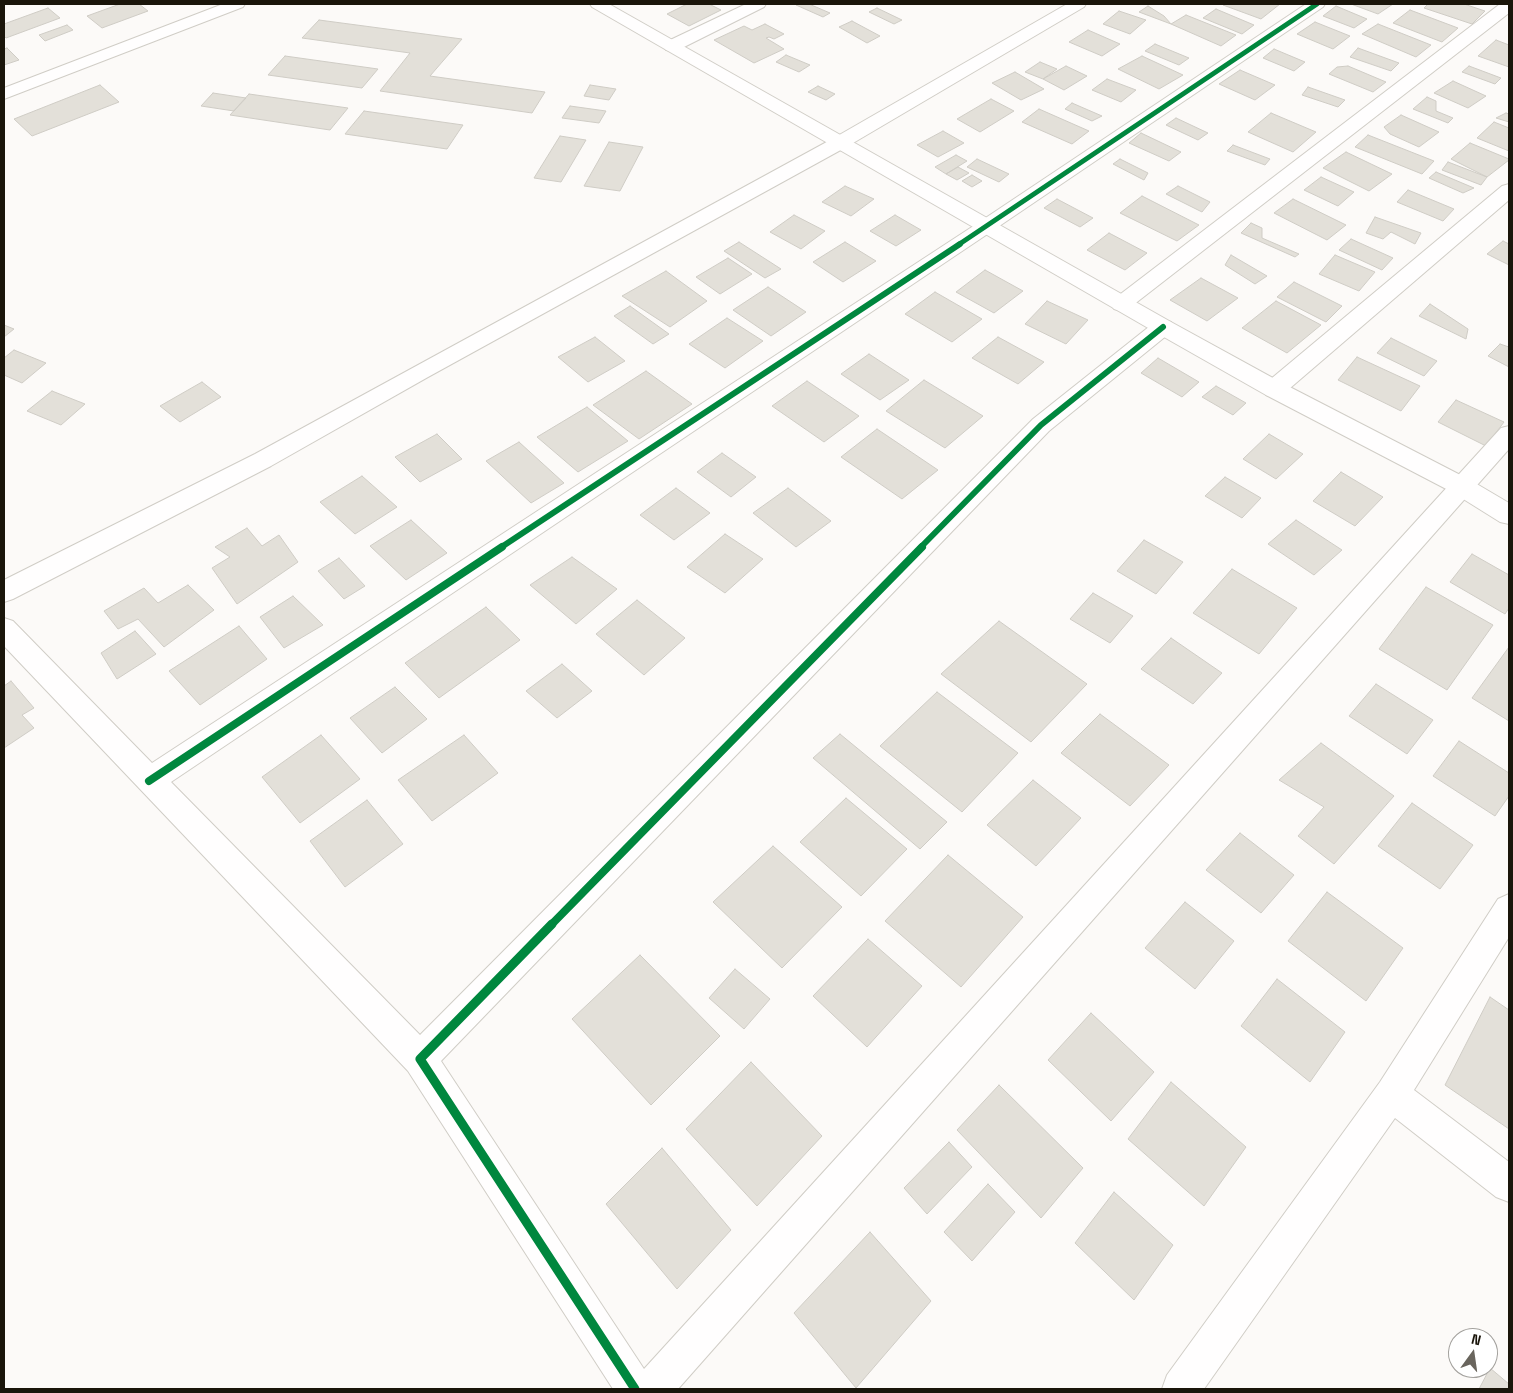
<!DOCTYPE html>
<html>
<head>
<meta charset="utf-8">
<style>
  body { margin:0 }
  #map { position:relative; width:1513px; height:1393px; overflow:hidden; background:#fcfaf8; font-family:"Space Grotesk",sans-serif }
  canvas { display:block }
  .frame { position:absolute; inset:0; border:5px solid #1a150a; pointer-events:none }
  .north { position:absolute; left:1448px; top:1328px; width:50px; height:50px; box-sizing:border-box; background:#fff; border:1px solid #a3a19d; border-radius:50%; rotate:14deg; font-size:14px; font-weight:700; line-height:20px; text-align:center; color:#1a150a }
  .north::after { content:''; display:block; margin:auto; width:18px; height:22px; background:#69655d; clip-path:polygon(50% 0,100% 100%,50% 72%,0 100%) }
</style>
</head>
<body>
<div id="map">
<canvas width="1513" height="1393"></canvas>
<div class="frame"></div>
<div class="north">N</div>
</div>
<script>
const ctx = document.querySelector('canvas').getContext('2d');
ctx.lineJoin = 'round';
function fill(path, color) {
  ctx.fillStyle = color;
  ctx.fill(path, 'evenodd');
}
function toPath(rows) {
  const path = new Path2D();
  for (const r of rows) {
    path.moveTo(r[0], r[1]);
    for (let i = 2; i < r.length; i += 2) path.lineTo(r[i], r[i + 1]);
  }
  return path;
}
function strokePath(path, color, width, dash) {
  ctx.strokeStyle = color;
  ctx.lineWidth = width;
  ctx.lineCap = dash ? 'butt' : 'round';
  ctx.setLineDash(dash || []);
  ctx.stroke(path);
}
const building = toPath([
  [120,4,139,4,148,11,102,28,87,16,120,4],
  [687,4,709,4,721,10,689,26,667,14,687,4],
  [799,4,809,4,830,13,823,17,796,5,799,4],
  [1225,4,1280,4,1261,19,1223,5,1225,4],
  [1351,4,1393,4,1378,14,1351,4],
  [1428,4,1464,4,1485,11,1472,24,1424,8,1428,4],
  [1148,6,1164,16,1171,24,1139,12,1148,6],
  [1336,6,1367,19,1354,28,1323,16,1336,6],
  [48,8,60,18,6,38,4,36,4,24,48,8],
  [877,8,902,20,894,24,869,12,877,8],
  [1216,9,1254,25,1242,34,1203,18,1216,9],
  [1410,10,1458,28,1442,42,1393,23,1410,10],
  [1119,11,1146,20,1130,34,1103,24,1119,11],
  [1186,15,1236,35,1221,46,1171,24,1186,15],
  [319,20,462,39,430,76,545,92,532,113,380,91,410,53,302,38,319,20],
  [852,21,880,36,867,43,839,27,852,21],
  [1315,22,1350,36,1333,49,1297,34,1315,22],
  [765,24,784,34,774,39,769,37,766,38,784,49,754,63,714,40,744,26,752,30,765,24],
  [1378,24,1431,45,1416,57,1362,34,1378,24],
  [67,25,73,30,45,41,39,35,67,25],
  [1088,30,1120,44,1102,56,1069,42,1088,30],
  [1496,40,1509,45,1509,67,1478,56,1496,40],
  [1155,44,1189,58,1179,65,1145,51,1155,44],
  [7,48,19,60,4,65,4,49,7,48],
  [1358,48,1399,63,1391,71,1350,57,1358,48],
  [1274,49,1305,62,1294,71,1263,58,1274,49],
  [786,55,810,65,799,72,776,62,786,55],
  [285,56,378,69,362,88,268,75,285,56],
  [1142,56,1183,75,1159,89,1118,69,1142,56],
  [1040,62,1057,69,1043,79,1025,72,1040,62],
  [1066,66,1087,76,1064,90,1043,79,1066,66],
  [1348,66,1386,82,1373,92,1329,74,1337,67,1348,66],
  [1469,66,1501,78,1495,84,1462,72,1469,66],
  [1240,70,1275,85,1255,100,1219,84,1240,70],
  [1015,72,1044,89,1021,100,992,83,1015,72],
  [1107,79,1136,90,1121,102,1092,90,1107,79],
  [1453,81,1486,96,1468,108,1434,93,1453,81],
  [100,85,119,102,32,136,14,119,100,85],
  [590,85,616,89,609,100,584,96,590,85],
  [818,86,835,94,826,100,808,92,818,86],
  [1308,87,1345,100,1338,107,1302,95,1308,87],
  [213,93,246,98,234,111,201,106,213,93],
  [249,94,348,108,330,130,230,115,249,94],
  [1427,97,1436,101,1436,111,1453,118,1448,123,1413,109,1427,97],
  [991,99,1014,111,980,132,957,119,991,99],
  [1072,103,1102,116,1092,121,1065,109,1072,103],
  [570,106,606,111,599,123,562,118,570,106],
  [1039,109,1089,131,1072,144,1022,122,1039,109],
  [364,111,463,125,447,149,345,134,364,111],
  [1271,113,1316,132,1293,152,1248,132,1271,113],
  [1506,113,1509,114,1509,122,1496,118,1506,113],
  [1401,115,1439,132,1419,147,1390,134,1384,127,1401,115],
  [1176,118,1208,133,1198,140,1166,125,1176,118],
  [1494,122,1509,128,1509,151,1477,138,1494,122],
  [943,131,964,143,938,157,917,145,943,131],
  [1141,133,1181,152,1169,161,1129,143,1141,133],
  [1368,135,1434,161,1422,174,1355,147,1368,135],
  [560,136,586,140,561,182,534,178,560,136],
  [609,142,643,147,620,191,584,186,609,142],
  [1470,143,1509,159,1509,160,1487,177,1451,159,1470,143],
  [1233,145,1270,159,1265,165,1227,151,1233,145],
  [1346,152,1392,174,1369,191,1323,168,1346,152],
  [956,155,967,161,946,174,935,167,956,155],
  [977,159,1009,174,999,182,967,167,977,159],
  [1120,159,1148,173,1144,180,1113,164,1120,159],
  [1448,162,1487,177,1481,185,1442,170,1448,162],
  [958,167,969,173,957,180,946,174,958,167],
  [1436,172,1474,188,1463,193,1429,178,1436,172],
  [972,175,982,181,972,187,962,181,972,175],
  [1321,177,1354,192,1338,206,1304,190,1321,177],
  [845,186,874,199,851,216,822,202,845,186],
  [1178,186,1210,202,1202,212,1166,194,1178,186],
  [1408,190,1454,209,1443,221,1397,202,1408,190],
  [1142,196,1199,225,1177,241,1120,213,1142,196],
  [1057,199,1093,218,1080,227,1044,208,1057,199],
  [1293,199,1346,225,1327,240,1274,213,1293,199],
  [794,215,825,231,801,249,770,232,794,215],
  [895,215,921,230,896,246,870,231,895,215],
  [1375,217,1421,233,1415,244,1391,232,1383,239,1366,233,1375,217],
  [1251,223,1262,228,1262,238,1299,254,1295,257,1241,233,1251,223],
  [1109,233,1147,253,1125,270,1087,250,1109,233],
  [1351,239,1393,258,1382,270,1339,250,1351,239],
  [1503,241,1509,244,1509,265,1487,254,1503,241],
  [739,242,781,269,765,278,724,251,739,242],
  [845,242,876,261,843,282,813,262,845,242],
  [1231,255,1267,276,1255,284,1225,265,1231,255],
  [1335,255,1375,272,1359,291,1319,274,1335,255],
  [728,258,752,274,720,294,696,277,728,258],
  [985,270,1023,291,994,313,956,292,985,270],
  [666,271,707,301,670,327,622,296,666,271],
  [1201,278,1238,298,1207,321,1170,300,1201,278],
  [1294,282,1342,306,1326,322,1277,297,1294,282],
  [768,287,806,312,771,336,733,310,768,287],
  [935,292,982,319,952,342,905,314,935,292],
  [1047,301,1088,320,1066,344,1025,324,1047,301],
  [1276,301,1321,325,1287,353,1242,328,1276,301],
  [1430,304,1468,329,1466,339,1419,316,1430,304],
  [630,306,669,334,653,344,614,316,630,306],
  [727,318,763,341,725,368,689,344,727,318],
  [4,325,14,329,4,337,4,325],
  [595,337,625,361,588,382,558,357,595,337],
  [998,337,1044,362,1018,384,972,358,998,337],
  [1391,338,1437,361,1424,376,1377,353,1391,338],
  [1500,344,1509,347,1509,367,1488,356,1500,344],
  [14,350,46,363,22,383,4,375,4,358,14,350],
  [869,354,909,380,880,400,841,374,869,354],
  [1357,357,1420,386,1401,411,1338,380,1357,357],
  [1158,358,1199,382,1182,397,1141,373,1158,358],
  [646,371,692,404,639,439,593,405,646,371],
  [924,380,983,416,945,448,886,411,924,380],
  [807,381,859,416,824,442,772,406,807,381],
  [202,382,221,397,180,422,160,406,202,382],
  [1216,386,1246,403,1233,415,1202,397,1216,386],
  [52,391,85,404,61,425,27,411,52,391],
  [1456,400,1504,422,1486,446,1438,422,1456,400],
  [587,407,628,441,578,472,537,437,587,407],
  [877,429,938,470,902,499,841,457,877,429],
  [437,434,462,459,420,482,395,457,437,434],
  [1269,434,1303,454,1276,479,1243,459,1269,434],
  [519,442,564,483,531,503,486,461,519,442],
  [722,453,756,477,731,497,697,472,722,453],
  [1341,472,1383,497,1355,526,1313,501,1341,472],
  [362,476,397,507,355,534,320,502,362,476],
  [1225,477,1261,498,1242,518,1205,496,1225,477],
  [676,488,710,513,674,540,640,515,676,488],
  [788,488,831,521,796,547,753,513,788,488],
  [411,520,447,553,406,580,370,546,411,520],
  [1296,520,1342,550,1314,575,1268,544,1296,520],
  [247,528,262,546,279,535,298,562,237,604,212,568,230,557,215,547,247,528],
  [725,534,763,559,725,593,687,567,725,534],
  [1144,540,1183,562,1156,594,1117,571,1144,540],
  [1472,554,1509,575,1509,608,1505,614,1450,582,1472,554],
  [572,557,617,589,576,624,530,585,572,557],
  [339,558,365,586,344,599,318,571,339,558],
  [1232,569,1297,608,1259,654,1193,613,1232,569],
  [188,585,214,610,164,647,138,619,118,629,104,611,144,588,158,603,188,585],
  [1426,587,1493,625,1447,690,1379,649,1426,587],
  [1093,593,1133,616,1110,643,1070,619,1093,593],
  [293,596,323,625,284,648,260,617,293,596],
  [637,600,685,638,644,675,596,634,637,600],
  [486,607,520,640,439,698,405,663,486,607],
  [999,621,1087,684,1031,742,941,674,999,621],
  [239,626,267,659,200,705,169,671,239,626],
  [135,631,156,654,117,679,101,653,135,631],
  [1171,638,1222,673,1193,704,1141,669,1171,638],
  [1509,647,1509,721,1472,698,1509,647],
  [562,664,592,691,557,718,526,691,562,664],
  [11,681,34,708,22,715,34,728,4,748,4,686,11,681],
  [1376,684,1433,720,1407,754,1349,716,1376,684],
  [395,687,427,719,382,753,350,718,395,687],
  [937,692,1018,753,962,812,880,746,937,692],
  [1100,714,1169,765,1130,806,1061,753,1100,714],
  [840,734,947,822,920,849,813,758,840,734],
  [321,735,360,779,300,823,262,777,321,735],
  [464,735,498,773,432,821,398,780,464,735],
  [1459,741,1509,773,1509,796,1495,816,1433,776,1459,741],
  [1321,743,1394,796,1334,864,1298,836,1324,807,1279,780,1321,743],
  [1033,780,1081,818,1036,866,987,825,1033,780],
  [846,798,907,849,861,896,800,842,846,798],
  [367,800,403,844,345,887,310,841,367,800],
  [1412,803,1473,845,1440,889,1378,846,1412,803],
  [1240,833,1294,875,1261,913,1206,870,1240,833],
  [773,846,842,907,782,968,713,902,773,846],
  [948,855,1023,917,961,987,885,921,948,855],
  [1327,892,1403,948,1366,1001,1288,941,1327,892],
  [1185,902,1234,941,1195,989,1145,948,1185,902],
  [868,939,922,986,867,1047,813,996,868,939],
  [640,955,720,1036,651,1105,572,1019,640,955],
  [735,969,770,999,744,1029,709,998,735,969],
  [1277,979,1345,1032,1310,1082,1241,1026,1277,979],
  [1490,997,1509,1010,1509,1129,1445,1085,1490,997],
  [1091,1013,1154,1072,1111,1121,1048,1060,1091,1013],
  [751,1062,822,1136,757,1206,686,1129,751,1062],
  [1171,1082,1246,1147,1204,1206,1128,1139,1171,1082],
  [999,1085,1083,1168,1041,1218,957,1130,999,1085],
  [949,1142,972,1167,927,1214,904,1188,949,1142],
  [662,1148,731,1230,677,1289,606,1204,662,1148],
  [988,1184,1015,1212,972,1261,944,1232,988,1184],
  [1114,1192,1173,1245,1134,1300,1075,1243,1114,1192],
  [870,1232,931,1301,856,1388,794,1313,870,1232],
  [1490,1368,1509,1384,1509,1389,1479,1389,1490,1368]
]);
const minor = toPath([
  [223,4,245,4,243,7,4,99,4,88,223,4],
  [746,4,766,4,764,7,678,50,672,51,666,50,664,46,666,42,746,4],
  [1067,4,1086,4,1084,7,848,146,428,377,271,466,13,599,4,602,4,580,255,454,834,138,1067,4],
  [1306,4,1325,4,1323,7,992,231,171,782,420,1035,1033,419,1155,322,1163,320,1171,322,1174,327,1171,332,1049,431,441,1061,644,1369,1501,428,1509,426,1509,449,678,1389,613,1389,408,1071,4,646,4,618,13,621,152,763,978,223,1306,4],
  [1500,4,1509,4,1509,13,1128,309,1121,311,1114,309,1110,304,1114,299,1500,4],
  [1509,184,1509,200,1282,395,1274,397,1266,395,1263,389,1266,383,1502,186,1509,184],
  [1509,894,1509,937,1414,1090,1509,1162,1509,1202,1496,1197,1395,1118,1204,1389,1162,1389,1167,1375,1380,1082,1498,899,1509,894]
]);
const tertiary = toPath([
  [590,4,609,4,1171,322,1282,383,1470,480,1509,503,1509,524,1500,522,1452,492,1266,395,1155,332,592,7,590,4]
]);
const cyclewayFar3 = toPath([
  [958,245,1317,4]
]);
const cyclewayFar2 = toPath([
  [500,548,960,244],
  [920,548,1041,425,1163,327]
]);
const cyclewayFar1 = toPath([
  [149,781,502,547],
  [551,925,922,547]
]);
const cycleway = toPath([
  [552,924,420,1059,635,1389]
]);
fill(building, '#e3e0d9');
strokePath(building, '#cfccc5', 1);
strokePath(minor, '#d0cdc6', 2);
strokePath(tertiary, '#d0cdc6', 2);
fill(minor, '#fffefe');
fill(tertiary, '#fffefe');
strokePath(cyclewayFar3, '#00873e', 5);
strokePath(cyclewayFar2, '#00873e', 6);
strokePath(cyclewayFar1, '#00873e', 8);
strokePath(cycleway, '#00873e', 9);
</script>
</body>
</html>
